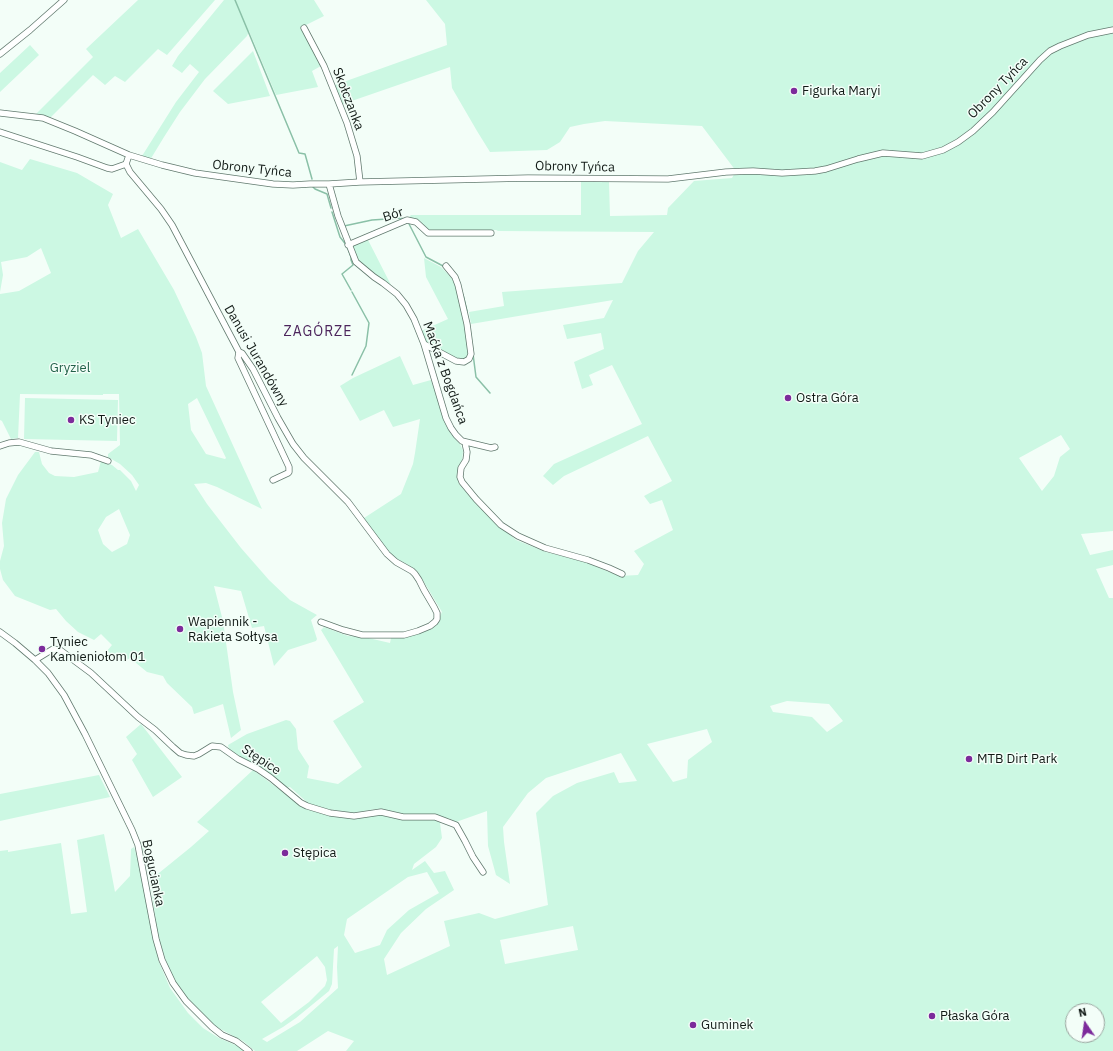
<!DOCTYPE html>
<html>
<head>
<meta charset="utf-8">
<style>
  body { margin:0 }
  #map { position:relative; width:1113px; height:1051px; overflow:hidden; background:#f3fef8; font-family:"IBM Plex Sans",sans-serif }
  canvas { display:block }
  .north { position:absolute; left:1065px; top:1003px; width:40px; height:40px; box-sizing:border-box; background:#f3fef8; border:1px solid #99a39e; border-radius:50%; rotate:347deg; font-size:11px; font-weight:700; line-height:16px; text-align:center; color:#111a16 }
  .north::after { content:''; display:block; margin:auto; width:14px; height:18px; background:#7c2b9b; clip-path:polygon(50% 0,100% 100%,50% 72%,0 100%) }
</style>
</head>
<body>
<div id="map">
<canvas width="1113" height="1051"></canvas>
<div class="north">N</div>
</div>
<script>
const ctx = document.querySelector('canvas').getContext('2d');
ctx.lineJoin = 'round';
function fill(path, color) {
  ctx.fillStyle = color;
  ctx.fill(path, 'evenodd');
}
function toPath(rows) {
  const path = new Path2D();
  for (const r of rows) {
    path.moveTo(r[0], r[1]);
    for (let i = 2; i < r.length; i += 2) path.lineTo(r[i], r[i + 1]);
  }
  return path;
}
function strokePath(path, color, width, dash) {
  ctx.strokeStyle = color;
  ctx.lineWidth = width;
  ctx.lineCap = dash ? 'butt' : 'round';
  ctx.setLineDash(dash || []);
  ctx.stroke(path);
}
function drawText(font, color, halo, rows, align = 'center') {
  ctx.font = font + ' "IBM Plex Sans",sans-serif';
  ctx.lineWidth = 3;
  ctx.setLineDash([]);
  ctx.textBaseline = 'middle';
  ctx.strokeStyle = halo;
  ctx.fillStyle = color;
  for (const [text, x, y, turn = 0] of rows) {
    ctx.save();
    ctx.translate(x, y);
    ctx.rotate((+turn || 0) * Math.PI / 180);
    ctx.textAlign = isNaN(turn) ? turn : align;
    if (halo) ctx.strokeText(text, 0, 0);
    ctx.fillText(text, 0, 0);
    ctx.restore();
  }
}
const green = toPath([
  [138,0,215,0,167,55,158,49,125,82,115,76,105,85,93,75,50,118,43,115,36,114,93,57,86,49],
  [224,0,314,0,324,16,302,27,321,66,312,71,318,87,276,95,249,31,247,36,205,79,180,112,164,137,150,160,142,156,176,102,199,72,190,64,182,73,172,66,178,56],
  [426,0,1113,0,1113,531,1081,534,1090,555,1113,550,1113,565,1096,569,1109,598,1113,598,1113,1051,346,1051,354,1041,328,1031,297,1051,255,1051,243,1041,209,1023,192,1007,176,984,166,961,158,936,150,880,141,842,144,842,154,877,191,847,209,831,197,822,253,770,306,809,332,816,381,813,376,809,353,813,327,809,309,804,290,787,285,788,229,749,228,745,247,734,286,720,290,721,296,729,298,749,309,766,307,778,338,784,362,767,333,721,364,702,321,630,324,627,348,636,364,637,390,643,391,638,411,635,436,625,442,612,418,572,405,563,387,554,364,518,401,494,413,464,415,453,420,419,393,427,384,410,360,421,340,386,353,378,400,356,413,385,431,380,445,421,451,434,460,444,463,451,462,461,457,476,459,484,479,507,516,540,546,552,585,562,619,576,638,575,644,564,634,551,673,530,662,500,650,504,644,496,672,481,648,436,564,476,553,485,543,476,554,464,642,424,612,365,589,375,593,385,582,389,574,362,604,349,601,333,567,339,563,325,604,318,613,300,471,324,469,312,504,306,502,292,622,283,638,251,654,232,498,231,496,230,430,231,420,221,409,217,411,215,581,215,581,181,609,182,610,216,667,215,668,208,694,181,732,178,736,171,702,126,605,121,584,124,570,127,560,142,547,150,490,152,477,131,452,88,450,67,343,104,335,85,447,45,445,24],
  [1061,435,1070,449,1060,457,1054,476,1042,491,1019,458],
  [787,701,829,704,843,721,827,732,812,717,773,712,770,706],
  [707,729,712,742,688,760,687,778,673,782,647,744],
  [621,753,637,781,619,783,614,772,577,783,553,796,536,813,548,905,495,919,479,913,444,921,450,946,387,975,384,959,401,933,426,909,454,890,445,871,434,873,425,861,412,870,414,864,436,847,442,838,440,823,448,818,456,822,487,811,488,846,496,875,510,884,504,842,503,827,528,793,546,778],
  [427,872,439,893,409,910,387,930,380,945,355,953,344,935,347,919,408,877],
  [573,926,578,950,505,964,500,940],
  [338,946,337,967,338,988,300,1022,267,1042,262,1039,283,1027,296,1018,329,991,332,984,334,949],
  [317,956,325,967,327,980,325,986,309,1002,281,1023,261,1002],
  [1073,1011,1097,1011,1097,1035,1073,1035],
  [30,45,39,55,0,92,0,73],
  [253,51,270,96,228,104,213,91],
  [30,159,77,173,113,194,108,205,121,238,138,229,174,290,196,337,202,353,206,386,262,509,217,487,206,483,194,484,207,504,241,548,269,580,290,600,317,615,311,620,317,639,316,641,288,650,274,666,264,626,252,628,241,591,214,586,223,621,233,692,241,730,231,738,223,704,194,714,192,707,167,683,163,676,147,672,130,658,123,662,107,651,112,645,101,634,94,640,78,632,66,621,56,609,50,610,15,596,3,580,0,569,0,561,4,546,2,523,6,499,18,475,35,452,39,452,42,464,49,473,55,476,74,477,98,472,101,461,112,465,118,470,120,470,131,481,136,491,139,485,132,475,120,464,108,457,108,454,120,445,119,394,103,394,103,395,20,394,18,438,11,439,2,421,0,420,0,294,19,291,51,273,41,248,27,257,1,262,3,275,0,292,0,162,22,170],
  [197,398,226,458,225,459,206,454,191,430,188,404],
  [119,509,130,535,127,544,112,552,103,544,98,530,106,517],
  [367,238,391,285,366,269,357,258,352,246,357,242],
  [424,258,441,267,450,276,455,283,465,322,469,354,468,357,464,359,456,359,427,343,424,339,421,331,448,319,426,277],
  [25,398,118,400,117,441,24,439],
  [141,724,182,777,153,797,132,760,137,754,126,737],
  [99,775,110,797,0,821,0,794],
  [104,834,115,892,130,876,131,849,134,847,140,866,153,937,159,962,170,988,188,1013,203,1028,219,1038,240,1047,245,1051,0,1051,0,851,8,850,8,852,61,843,71,914,87,912,77,840]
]);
const stream = toPath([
  [235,0,299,153,305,154,312,179],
  [313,187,315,189,327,194,331,208],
  [332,212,340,237,347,246,351,257,351,260,353,265,342,274,351,290],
  [408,222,426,257,443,266],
  [344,226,372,220,402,218],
  [463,295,467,311],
  [473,354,476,377,490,393],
  [352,375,366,346,369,323,352,292]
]);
const minor = toPath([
  [304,28,324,66,347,123,357,156,360,182],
  [0,54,30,30,64,0],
  [0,113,43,118,75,131,129,155,162,165,195,173,273,184,293,185,310,184,329,184,360,182,528,178,668,179,726,172,753,171,782,173,815,171,826,169,858,159,883,153,922,156,943,150,958,142,973,131,993,112,1040,60,1050,51,1060,46,1088,35,1113,30],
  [0,132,77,157,107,168,112,169,126,164],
  [129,155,126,164,130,172,161,209,172,225,239,352,242,353,253,369,278,418,293,444,304,458,348,502,387,554,396,562,412,571,415,574,419,580,424,590,434,607,437,613,437,619,435,622,430,626,418,631,404,635,362,635,343,630,321,622],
  [329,184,338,216,356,262,374,277,383,283,397,294,406,305,414,319,424,344,446,418,451,428,456,435,462,441,491,448,495,447],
  [348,245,407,220,416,222,428,233,491,233],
  [424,344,456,361,464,362,469,359,471,354,467,324,458,285,455,277,446,266],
  [239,352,238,358,289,467,289,472,288,473,273,480],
  [465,443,467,452,466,460,461,468,460,477,462,482,476,499,501,525,518,536,545,548,588,560,609,568,622,574],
  [0,446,9,443,19,442,51,451,91,455,108,461],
  [0,632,15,643,35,660,48,673,64,695,85,734,132,830,138,845,156,939,162,960,173,983,186,1001,212,1027,222,1035,236,1041,249,1051],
  [35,660,53,649,60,650,91,673,138,717,155,730,173,747,180,753,186,755,194,756,199,754,212,746,221,747,238,759,258,769,271,778,301,803,307,806,330,813,354,816,381,812,403,817,435,817,456,825,465,841,473,857,483,872]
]);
const markers = [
  [794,91,4,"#7c2b9b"],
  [788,398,4,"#7c2b9b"],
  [71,420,4,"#7c2b9b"],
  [180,629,4,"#7c2b9b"],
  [42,649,4,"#7c2b9b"],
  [969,759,4,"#7c2b9b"],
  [285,853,4,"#7c2b9b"],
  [932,1016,4,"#7c2b9b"],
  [693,1025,4,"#7c2b9b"]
];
const streetNames = [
  ["Obrony Tyńca",998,88,-46],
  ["Skołczanka",348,99,69],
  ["Obrony Tyńca",575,167,1],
  ["Obrony Tyńca",252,169,6],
  ["Bór",393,215,-18],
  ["Danusi Jurandówny",256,356,60],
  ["Maćka z Bogdańca",445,373,70],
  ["Stępice",261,760,33],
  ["Bogucianka",153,873,78]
];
const poiNames = [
  ["Figurka Maryi",802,91],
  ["Ostra Góra",796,398],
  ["KS Tyniec",79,420],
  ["Wapiennik -",188,622],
  ["Rakieta Sołtysa",188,637],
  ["Tyniec",50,642],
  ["Kamieniołom 01",50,657],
  ["MTB Dirt Park",977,759],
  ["Stępica",293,853],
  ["Płaska Góra",940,1016],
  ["Guminek",701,1025]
];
const parkNames = [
  ["Gryziel",70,368]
];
const neighbourhoodNames = [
  ["ZAGÓRZE",318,332]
];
fill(green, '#ccf8e3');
strokePath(stream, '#8ac0a7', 1.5);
strokePath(minor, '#627a6f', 7);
strokePath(minor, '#fff', 5.5);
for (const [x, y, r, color] of markers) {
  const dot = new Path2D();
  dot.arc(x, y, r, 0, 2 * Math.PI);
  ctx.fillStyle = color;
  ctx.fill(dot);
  strokePath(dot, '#f3fef8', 1.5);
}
drawText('13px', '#111a16', '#f3fef8', streetNames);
drawText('13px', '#111a16', '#f3fef8', poiNames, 'left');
drawText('13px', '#216149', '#f3fef8', parkNames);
ctx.letterSpacing = '1px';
drawText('14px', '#4c255c', '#f3fef8', neighbourhoodNames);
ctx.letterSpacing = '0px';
</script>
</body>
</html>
